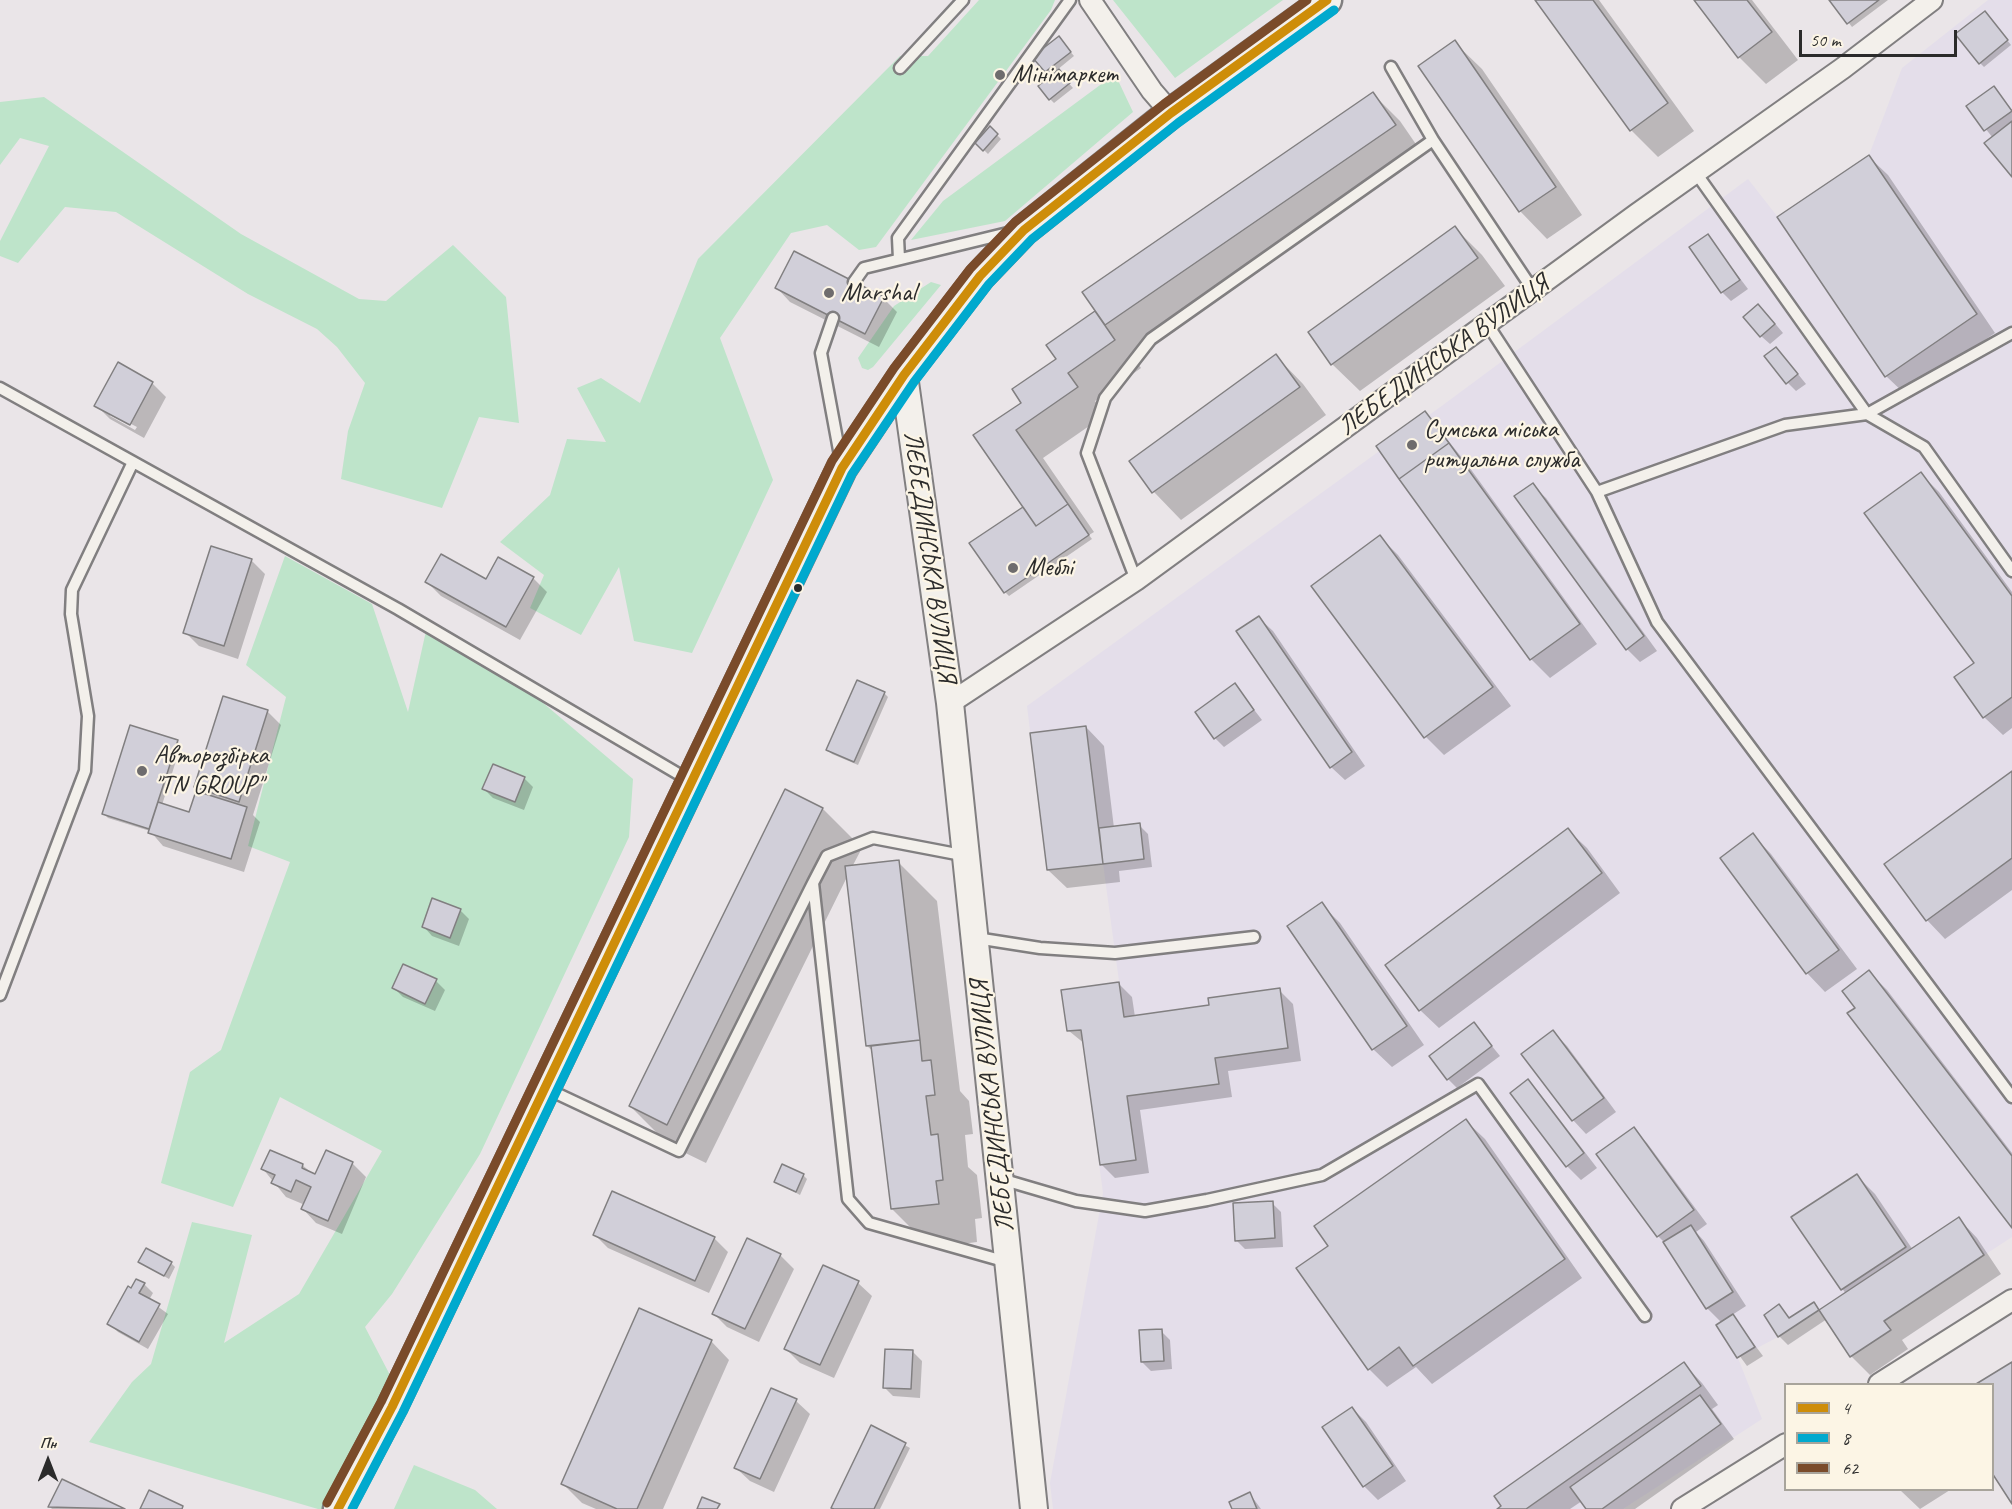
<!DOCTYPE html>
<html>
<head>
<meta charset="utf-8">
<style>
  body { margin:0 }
  #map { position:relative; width:2012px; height:1509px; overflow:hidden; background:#eae5e8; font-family:Caveat,sans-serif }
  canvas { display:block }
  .legend { position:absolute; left:1784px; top:1383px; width:210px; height:108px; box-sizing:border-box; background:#fcf5e5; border:2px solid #a8a49b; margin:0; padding:8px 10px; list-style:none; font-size:18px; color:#2b2b2b }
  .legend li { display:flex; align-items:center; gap:12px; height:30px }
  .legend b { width:30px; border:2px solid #a8a49b }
  .north { position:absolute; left:18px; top:1431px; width:60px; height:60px; -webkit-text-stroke:4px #fcf5e5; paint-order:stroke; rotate:0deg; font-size:16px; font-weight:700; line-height:24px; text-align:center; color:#2b2b2b }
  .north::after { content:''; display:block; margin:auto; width:21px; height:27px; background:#2b2b2b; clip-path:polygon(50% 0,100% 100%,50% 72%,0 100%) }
  .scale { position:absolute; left:1799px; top:30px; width:158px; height:27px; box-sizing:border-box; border:3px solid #2b2b2b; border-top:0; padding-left:8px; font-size:18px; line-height:21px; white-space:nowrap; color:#2b2b2b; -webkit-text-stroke:4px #fcf5e5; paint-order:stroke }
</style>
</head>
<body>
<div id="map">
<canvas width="2012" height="1509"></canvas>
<ul class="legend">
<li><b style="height:8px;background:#ce8d09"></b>4</li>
<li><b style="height:8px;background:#00a9ce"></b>8</li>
<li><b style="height:8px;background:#7a4b2a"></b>62</li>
</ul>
<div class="north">Пн</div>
<div class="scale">50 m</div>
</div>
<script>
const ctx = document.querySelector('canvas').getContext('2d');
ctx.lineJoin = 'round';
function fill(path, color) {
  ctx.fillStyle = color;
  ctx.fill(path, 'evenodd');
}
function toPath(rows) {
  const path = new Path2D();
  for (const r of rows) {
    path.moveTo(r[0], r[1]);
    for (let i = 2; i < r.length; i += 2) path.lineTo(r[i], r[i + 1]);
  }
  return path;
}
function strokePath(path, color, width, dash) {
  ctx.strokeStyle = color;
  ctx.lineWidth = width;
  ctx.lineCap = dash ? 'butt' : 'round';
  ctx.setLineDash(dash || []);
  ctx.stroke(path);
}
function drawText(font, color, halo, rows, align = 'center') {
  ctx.font = font + ' Caveat,sans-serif';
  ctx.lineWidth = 4.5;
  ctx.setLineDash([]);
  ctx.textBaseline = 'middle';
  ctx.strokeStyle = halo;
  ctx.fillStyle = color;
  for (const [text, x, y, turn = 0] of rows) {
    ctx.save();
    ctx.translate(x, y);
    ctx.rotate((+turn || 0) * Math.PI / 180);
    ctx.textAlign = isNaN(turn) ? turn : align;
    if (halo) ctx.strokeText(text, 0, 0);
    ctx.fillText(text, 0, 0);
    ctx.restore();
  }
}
const built = toPath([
  [1988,0,2012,0,2012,1237,1885,1320,1891,1330,1850,1357,1819,1310,1778,1337,1738,1358,1762,1419,1623,1509,1053,1509,1050,1483,1103,1193,1081,1030,1067,1031,1061,990,1119,981,1103,864,1047,870,1027,706,1443,405,1748,179,1777,216,1869,155,1902,68]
]);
const green = toPath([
  [979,0,1055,0,1051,10,876,247,859,250,827,225,791,233,720,338,773,480,692,653,634,641,619,567,581,635,530,608,544,575,500,542,550,495,567,439,606,442,577,388,601,378,640,403,698,259,900,56,928,56],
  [1113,0,1283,0,1175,78],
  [1115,74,1133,112,1005,221,911,240,943,201],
  [44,97,241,234,359,299,386,301,453,245,506,297,519,423,479,417,442,508,341,479,348,431,365,383,337,347,317,329,248,294,116,212,65,207,18,263,0,256,0,241,49,146,20,138,0,165,0,102],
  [931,282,941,285,873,367,868,370,862,368,858,358,894,306],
  [285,556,372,604,408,712,428,622,503,669,633,779,629,837,480,1154,392,1294,365,1327,391,1377,329,1509,318,1509,89,1442,132,1382,151,1364,192,1222,252,1235,224,1343,299,1294,382,1151,280,1097,233,1207,161,1183,190,1072,221,1050,290,862,248,846,286,697,246,665],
  [414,1465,475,1490,497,1509,394,1509]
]);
const shadow = toPath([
  [1537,0,1599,0,1694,131,1658,157,1631,130],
  [1696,0,1752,0,1798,60,1766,84,1739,57],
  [1831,0,1888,0,1852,27],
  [1989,17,2011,45,1984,67,1980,63],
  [1062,42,1074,56,1057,70,1073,88,1054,103,1050,99,1051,77,1035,57],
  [1454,42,1482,69,1582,215,1547,239,1520,211,1420,66],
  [1994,88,2012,110,2012,174,1993,138,1968,107],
  [1373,94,1400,121,1422,153,1131,353,1141,368,1095,401,1105,415,1043,458,1094,532,1089,535,1092,539,1009,596,1005,592,1025,507,975,436,1023,403,1058,359,1048,345,1097,312],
  [991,129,1001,139,988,154,977,143],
  [1869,157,1888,175,1995,333,1905,394,1886,376],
  [1455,228,1482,255,1505,286,1360,391,1332,364],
  [1708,236,1748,289,1731,301,1722,292],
  [777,288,883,298,897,312,879,347,790,302],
  [1767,314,1783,333,1770,344,1761,336],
  [1276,356,1303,384,1326,415,1181,520,1154,492,1131,461],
  [1785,358,1806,384,1796,391,1788,383],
  [152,383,166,397,144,438,110,419,96,405],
  [110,413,137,427,135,430,110,416],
  [1425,412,1467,464,1597,644,1550,678,1531,659,1378,447],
  [1921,474,1939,492,2012,592,2012,728,2003,735,1984,717,1976,663],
  [1532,485,1546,498,1657,651,1640,662,1627,649],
  [1380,537,1398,555,1511,706,1444,755,1426,737],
  [251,560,265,574,238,659,199,646,185,632],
  [533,578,547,592,520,640,441,596,427,582],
  [1259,618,1273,631,1365,766,1345,780,1331,767],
  [1235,685,1262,720,1224,747,1215,738],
  [884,693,888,697,858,765,832,754,828,750],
  [267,711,281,725,253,815,260,822,244,872,163,846,150,831,108,818,104,814,177,741,181,745,162,805,190,814,204,795,196,787],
  [1086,727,1104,746,1114,828,1139,825,1148,834,1152,867,1119,871,1120,882,1067,888,1048,870],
  [2012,773,2012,890,1945,939,1927,920],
  [524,778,533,787,524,810,493,798,484,789],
  [785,791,823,809,862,848,852,867,898,862,937,901,960,1091,969,1101,973,1134,965,1135,968,1167,977,1175,982,1218,975,1219,977,1242,931,1248,892,1209,874,1052,867,1046,847,877,706,1163,669,1145,630,1106],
  [1568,830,1587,848,1620,893,1439,1028,1420,1010],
  [1753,835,1771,854,1857,969,1825,992,1807,973,1722,858],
  [1321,904,1340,923,1424,1045,1392,1067,1373,1049],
  [460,910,469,919,459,946,432,936,424,927],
  [1869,972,1887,990,2012,1153,2012,1225],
  [436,981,445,990,435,1011,403,997,394,988],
  [1118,983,1132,997,1135,1017,1211,1006,1279,990,1293,1004,1301,1061,1228,1071,1232,1097,1140,1110,1149,1173,1115,1178,1101,1164,1085,1044,1069,1031],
  [1474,1024,1500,1056,1457,1088,1448,1079],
  [1553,1032,1567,1046,1616,1112,1586,1134,1573,1120],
  [1528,1081,1541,1095,1597,1168,1581,1180,1567,1166,1512,1093],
  [1466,1121,1485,1139,1582,1278,1432,1384,1416,1367,1387,1387,1369,1369,1330,1247],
  [1633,1129,1647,1143,1707,1224,1696,1232,1704,1241,1746,1306,1732,1315,1763,1356,1747,1366,1718,1326,1722,1323,1707,1308,1667,1245,1658,1236],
  [352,1163,366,1177,342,1234,316,1223,303,1209,305,1205,286,1197,263,1169,302,1165,316,1176],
  [803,1175,807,1179,800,1195,776,1182],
  [1857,1176,1875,1194,1913,1250,1959,1219,1977,1238,2001,1274,1902,1340,1908,1349,1870,1375,1851,1356,1827,1319,1788,1345,1779,1336,1779,1306,1790,1319,1813,1304,1820,1311,1846,1294,1794,1218],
  [1272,1203,1281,1212,1283,1247,1245,1249,1236,1240],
  [594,1234,714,1238,728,1252,709,1293,608,1248],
  [780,1255,794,1269,759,1342,727,1327,713,1313],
  [140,1262,171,1263,175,1267,169,1279],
  [858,1283,872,1296,834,1378,800,1363,786,1349],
  [144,1284,153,1293,149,1300,168,1314,148,1349,118,1332,109,1323,132,1290],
  [1161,1331,1170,1340,1172,1369,1151,1371,1142,1362],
  [711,1341,729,1360,663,1509,596,1509,582,1503,563,1484],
  [913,1352,922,1361,920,1398,893,1396,884,1387],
  [1684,1364,1702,1383,1718,1405,1712,1409,1734,1439,1635,1509,1588,1509,1582,1501,1570,1509,1500,1509],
  [796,1401,810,1414,774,1492,750,1481,736,1468],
  [1352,1408,1366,1422,1406,1481,1378,1500,1364,1486],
  [872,1427,910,1448,880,1509,834,1509],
  [62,1481,121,1509,52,1509,50,1507],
  [1900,1490,1950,1490,1920,1509],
  [1250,1494,1261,1509,1234,1509]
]);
const building = toPath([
  [1535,0,1593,0,1668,103,1630,131,1535,0],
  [1694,0,1747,0,1772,32,1738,58,1694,0],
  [1829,0,1879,0,1847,24,1829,0],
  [1985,11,2008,40,1979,64,1955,34,1985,11],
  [1059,36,1071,52,1045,72,1032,57,1059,36],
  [1455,40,1556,187,1519,212,1418,66,1455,40],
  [1059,69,1070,83,1049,100,1038,86,1059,69],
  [1994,86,2012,111,1984,131,1966,106,1994,86],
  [1373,92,1396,125,1105,325,1082,292,1373,92],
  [2012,121,2012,177,1984,143,2012,121],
  [990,126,998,134,983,151,975,143,990,126],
  [1869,155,1977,314,1885,377,1777,217,1869,155],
  [1455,226,1478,258,1331,365,1308,332,1455,226],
  [1708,234,1740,280,1721,293,1689,247,1708,234],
  [794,251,884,297,865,334,775,288,794,251],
  [1758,304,1775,324,1760,337,1743,317,1758,304],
  [1095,311,1115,340,1068,373,1078,387,1016,430,1068,504,1036,526,973,435,1021,403,1012,389,1056,359,1046,345,1095,311],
  [1776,347,1798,374,1786,384,1764,356,1776,347],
  [1276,354,1300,387,1152,493,1129,461,1276,354],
  [118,362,153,382,130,425,94,406,118,362],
  [1425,411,1449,443,1399,479,1376,446,1425,411],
  [1449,443,1580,624,1530,660,1399,479,1449,443],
  [1921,472,2012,596,2012,697,1983,718,1954,677,1974,663,1864,513,1921,472],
  [1533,483,1644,636,1626,650,1514,496,1533,483],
  [1068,504,1089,535,1004,593,969,543,1023,507,1036,526,1068,504],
  [1380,535,1493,687,1424,738,1311,586,1380,535],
  [211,546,252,559,224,646,183,633,211,546],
  [441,554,486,579,498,557,534,577,506,627,425,582,441,554],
  [1259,616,1352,752,1330,768,1236,631,1259,616],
  [857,680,885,692,854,762,826,750,857,680],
  [1235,683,1254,710,1214,739,1195,712,1235,683],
  [223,696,268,710,239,802,194,787,223,696],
  [130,725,178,740,149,829,102,814,130,725],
  [1086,726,1103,864,1047,870,1030,733,1086,726],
  [493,764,525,777,515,802,482,789,493,764],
  [2012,771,2012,858,1926,921,1884,864,2012,771],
  [785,789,823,808,667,1125,629,1106,785,789],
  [196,791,247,807,231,859,148,833,158,802,189,812,196,791],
  [1140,823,1144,859,1103,864,1099,828,1140,823],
  [1568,828,1602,873,1419,1011,1385,965,1568,828],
  [1753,833,1839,950,1806,974,1720,858,1753,833],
  [899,860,920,1040,866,1046,845,866,899,860],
  [432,898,461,909,450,938,422,927,432,898],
  [1322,902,1407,1026,1372,1050,1287,926,1322,902],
  [403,964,437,979,425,1004,392,988,403,964],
  [1869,970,2012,1156,2012,1228,1847,1013,1855,1008,1842,991,1869,970],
  [1119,982,1124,1017,1209,1005,1208,998,1280,988,1288,1048,1215,1058,1219,1084,1127,1096,1136,1160,1100,1165,1081,1030,1067,1031,1061,990,1119,982],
  [1474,1022,1492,1046,1447,1080,1429,1056,1474,1022],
  [1553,1030,1604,1098,1572,1121,1521,1054,1553,1030],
  [920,1040,922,1061,931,1060,935,1095,926,1096,931,1135,938,1134,943,1180,936,1181,939,1204,891,1209,871,1046,920,1040],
  [1528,1079,1584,1153,1566,1167,1510,1093,1528,1079],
  [1466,1119,1565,1259,1413,1366,1399,1347,1368,1370,1296,1268,1328,1246,1314,1226,1466,1119],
  [1634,1127,1694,1210,1657,1237,1596,1154,1634,1127],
  [270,1150,303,1164,302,1168,315,1174,326,1150,353,1162,328,1221,301,1209,311,1187,296,1180,291,1192,271,1183,275,1175,261,1169,270,1150],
  [782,1164,804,1174,796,1192,774,1182,782,1164],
  [1857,1174,1906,1247,1841,1290,1791,1217,1857,1174],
  [612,1191,715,1237,695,1281,593,1235,612,1191],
  [1273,1201,1275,1238,1235,1241,1233,1203,1273,1201],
  [1959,1217,1984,1255,1884,1321,1891,1330,1850,1357,1819,1310,1959,1217],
  [1691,1225,1733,1292,1706,1309,1663,1242,1691,1225],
  [747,1238,781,1254,745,1329,712,1314,747,1238],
  [146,1248,172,1262,164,1276,138,1262,146,1248],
  [823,1265,859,1281,820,1365,784,1349,823,1265],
  [136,1279,145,1283,139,1293,160,1304,139,1342,107,1324,128,1286,131,1288,136,1279],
  [1814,1302,1819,1310,1778,1337,1764,1315,1779,1304,1789,1318,1814,1302],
  [639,1308,712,1340,637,1509,617,1509,561,1484,639,1308],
  [1733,1314,1755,1347,1737,1358,1716,1325,1733,1314],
  [1162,1329,1164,1361,1141,1362,1139,1330,1162,1329],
  [885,1349,913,1350,911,1389,883,1388,885,1349],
  [1684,1362,1701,1386,1526,1509,1497,1509,1501,1506,1494,1496,1684,1362],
  [2012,1362,2012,1504,1992,1473,1992,1384,1976,1384,2012,1362],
  [771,1388,797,1399,760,1479,734,1468,771,1388],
  [1700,1395,1721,1424,1602,1509,1586,1509,1570,1487,1700,1395],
  [1352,1407,1393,1466,1363,1487,1322,1427,1352,1407],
  [871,1425,906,1443,874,1509,834,1509,831,1508,871,1425],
  [62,1479,125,1509,48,1507,62,1479],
  [149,1490,183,1506,182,1509,140,1509,149,1490],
  [1250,1492,1257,1509,1232,1509,1229,1502,1250,1492],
  [702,1497,720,1504,717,1509,697,1509,702,1497]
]);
const service = toPath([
  [1391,67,1433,140],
  [900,68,963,0],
  [1696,173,1867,414,1924,447,2012,571],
  [899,259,898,238,1070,0],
  [854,282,864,268,1012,232],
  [833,318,821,353,841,461],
  [1488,325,1597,492,1657,622,2012,1097],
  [0,388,398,609,692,782],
  [1597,492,1785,425,1867,414,2012,333],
  [1136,580,1087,453,1105,398,1151,339,1433,140,1533,290],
  [967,856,873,838,827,856,813,883,848,1199,869,1223,1007,1262],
  [976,938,1040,948,1115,953,1254,937],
  [0,995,85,771,88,716,71,614,72,590,133,462],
  [545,1088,679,1151,813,883],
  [1001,1179,1076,1201,1145,1211,1207,1200,1322,1175,1478,1084,1645,1316]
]);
const minor = toPath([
  [1090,0,1152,91,1171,113],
  [950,703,1136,580,1637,214,1843,68,1932,0],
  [1879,1384,2012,1300],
  [1682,1509,1786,1444]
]);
const tertiary = toPath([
  [904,375,950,703,1034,1509]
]);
const secondary = toPath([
  [338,1509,392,1407,842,468,904,375,980,276,1024,230,1171,113,1327,0]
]);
const bus1 = toPath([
  [338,1509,392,1407,842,468,904,375,980,276,1024,230,1171,113,1327,0]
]);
const bus2 = toPath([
  [352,1509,403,1412,852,474,914,382,989,284,1032,239,1178,123,1334,10]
]);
const bus3 = toPath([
  [327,1503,381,1402,832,461,894,368,970,269,1015,222,1164,104,1307,0]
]);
const markers = [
  [1000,75,6,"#6e6c6d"],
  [829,293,6,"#6e6c6d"],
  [1412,445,6,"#6e6c6d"],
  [1013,568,6,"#6e6c6d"],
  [798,588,5,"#2b2b2b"],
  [142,771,6,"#6e6c6d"]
];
const poiNames = [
  ["Мінімаркет",1012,75],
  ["Marshal",841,293],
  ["Сумська міська",1424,430],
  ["ритуальна служба",1424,460],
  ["Меблі",1025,568],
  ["Авторозбірка",154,756],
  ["\"TN GROUP\"",154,786]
];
const streetNames = [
  ["ЛЕБЕДИНСЬКА ВУЛИЦЯ",1444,356,-36],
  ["ЛЕБЕДИНСЬКА ВУЛИЦЯ",929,557,82],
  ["ЛЕБЕДИНСЬКА ВУЛИЦЯ",993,1106,-96]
];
fill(built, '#e4deea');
fill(green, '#bee4ca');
fill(shadow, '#0003');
fill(building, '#d1cfd9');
strokePath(building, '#817f80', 1.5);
strokePath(service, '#817f80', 15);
strokePath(minor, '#817f80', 24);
strokePath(tertiary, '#817f80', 30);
strokePath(secondary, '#817f80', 33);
strokePath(service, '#f3f0eb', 10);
strokePath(minor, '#f3f0eb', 20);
strokePath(tertiary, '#f3f0eb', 26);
strokePath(secondary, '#f3f0eb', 28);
strokePath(bus1, '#ce8d09', 9);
strokePath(bus2, '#00a9ce', 9);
strokePath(bus3, '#7a4b2a', 9);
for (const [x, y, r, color] of markers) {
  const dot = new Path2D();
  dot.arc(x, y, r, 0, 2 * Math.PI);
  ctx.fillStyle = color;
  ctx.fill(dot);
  strokePath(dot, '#fcf5e5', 2);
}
drawText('26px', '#2b2b2b', '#fcf5e5', poiNames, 'left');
drawText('26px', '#2b2b2b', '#fcf5e5', streetNames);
</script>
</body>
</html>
